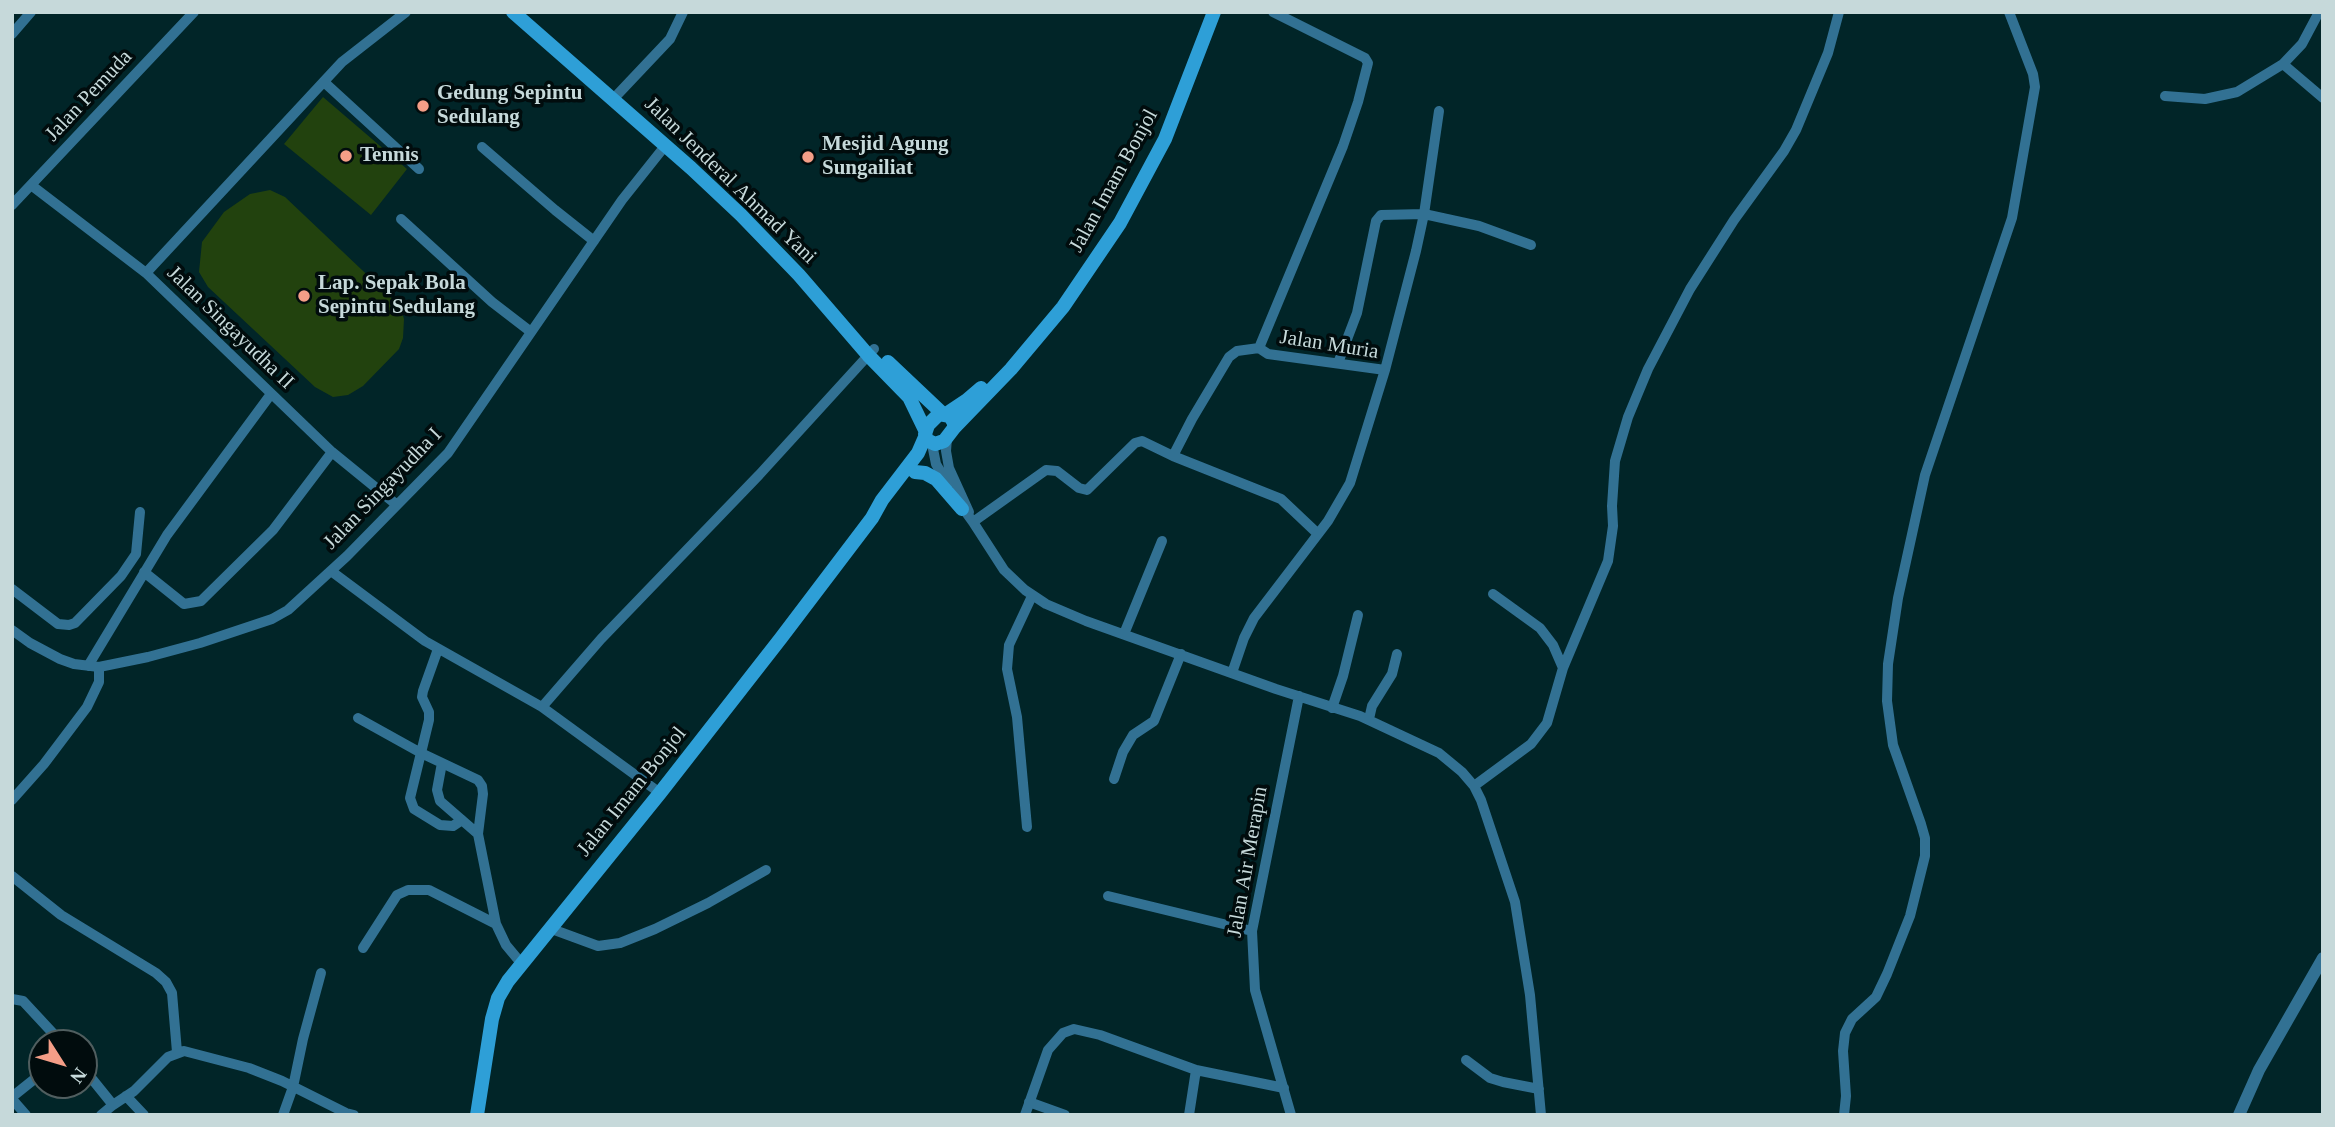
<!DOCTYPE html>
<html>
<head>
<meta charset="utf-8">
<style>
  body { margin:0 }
  #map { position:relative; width:2335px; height:1127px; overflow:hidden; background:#012528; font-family:Georgia,serif }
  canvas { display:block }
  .frame { position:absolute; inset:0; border:14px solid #c6d9da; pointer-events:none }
  .north { position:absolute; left:28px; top:1029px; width:70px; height:70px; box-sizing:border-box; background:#010c0d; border:2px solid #505e5f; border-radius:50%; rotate:127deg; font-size:19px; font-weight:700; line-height:28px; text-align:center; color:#c6d9da }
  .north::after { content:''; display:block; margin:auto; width:24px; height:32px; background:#f49e87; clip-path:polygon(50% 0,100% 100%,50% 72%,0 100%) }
</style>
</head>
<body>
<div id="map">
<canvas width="2335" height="1127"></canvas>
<div class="frame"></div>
<div class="north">N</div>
</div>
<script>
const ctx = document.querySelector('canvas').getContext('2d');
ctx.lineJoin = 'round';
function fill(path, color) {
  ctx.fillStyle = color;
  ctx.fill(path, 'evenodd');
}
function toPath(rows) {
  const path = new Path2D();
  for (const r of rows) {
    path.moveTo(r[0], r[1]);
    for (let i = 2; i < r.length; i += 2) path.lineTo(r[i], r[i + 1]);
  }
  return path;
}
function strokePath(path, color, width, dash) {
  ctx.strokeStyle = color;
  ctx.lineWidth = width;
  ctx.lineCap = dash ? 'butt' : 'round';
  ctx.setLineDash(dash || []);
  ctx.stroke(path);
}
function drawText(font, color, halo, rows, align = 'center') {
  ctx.font = font + ' Georgia,serif';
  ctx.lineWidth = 7;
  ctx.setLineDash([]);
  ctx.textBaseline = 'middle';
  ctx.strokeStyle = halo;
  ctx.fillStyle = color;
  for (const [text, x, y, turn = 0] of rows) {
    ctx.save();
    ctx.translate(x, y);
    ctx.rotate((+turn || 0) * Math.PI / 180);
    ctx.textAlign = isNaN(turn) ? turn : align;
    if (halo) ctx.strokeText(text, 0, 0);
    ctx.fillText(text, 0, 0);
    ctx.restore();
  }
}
const green = toPath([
  [323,97,407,169,371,215,284,144],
  [270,190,285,197,400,306,404,319,403,338,399,349,363,386,348,395,333,397,315,387,208,287,199,272,202,242,224,212,250,194]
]);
const minor = toPath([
  [1273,12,1365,58,1368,63,1358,102,1343,146,1259,348,1268,354,1385,370],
  [12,34,31,12],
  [2283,64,2323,98],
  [324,82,419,169],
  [618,94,670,39,683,12],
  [2165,96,2205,99,2237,92,2283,64,2302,44,2319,12],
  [482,147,555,210,594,241],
  [31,185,146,273,332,452,397,505],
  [12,205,194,12],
  [401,219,492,302,531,332],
  [146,273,342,62,406,12],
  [1338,363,1357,313,1376,221,1381,215,1424,214,1479,226,1531,245],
  [947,438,946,451,949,468,969,512],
  [932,444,936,464,948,485],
  [1173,456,1281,499,1318,534],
  [960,504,973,522,1004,570,1025,590,1046,604,1086,621,1276,689,1360,716,1439,753,1462,772,1474,786,1481,800,1515,902,1530,995,1541,1115],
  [973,522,1046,470,1057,471,1079,488,1087,490,1135,443,1142,441,1173,456,1192,419,1229,357,1237,351,1259,348],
  [331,571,425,641,542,707,660,793],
  [144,572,184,604,201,601,273,530,332,452],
  [12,589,58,624,69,625,75,623,121,576,136,554,140,512],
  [1493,594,1540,628,1553,645,1563,668],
  [12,630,30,643,60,659,74,664,99,667,148,657,200,643,272,619,288,610,347,556,448,453,622,200,665,146],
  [1124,634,1162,541],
  [438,649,423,691,422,697,429,712,429,720,410,798,414,809,440,825,453,826,462,820],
  [88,666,167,535,271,394],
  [1232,673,1244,638,1254,618,1328,521,1350,483,1385,370,1416,251,1424,214,1439,111],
  [542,707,601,639,759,475,874,349],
  [1332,708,1343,676,1358,615],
  [358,718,421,753,478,780,482,786,483,794,478,834,496,924,506,945,521,963],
  [1369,719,1372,706,1392,674,1397,654],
  [442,763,437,790,440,801,478,834],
  [1114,779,1123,752,1133,735,1154,721,1181,654],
  [1474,786,1531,744,1547,723,1563,668,1608,561,1613,526,1612,506,1615,461,1628,417,1648,369,1690,289,1734,220,1784,151,1796,130,1828,53,1839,12],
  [12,800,44,764,87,707,99,682,99,667],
  [1027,827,1017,717,1007,669,1009,645,1032,596],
  [12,876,61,915,156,973,166,982,172,993,177,1052],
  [1108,896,1252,931],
  [549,928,598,946,620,943,655,929,708,903,766,870],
  [363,948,397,895,408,890,429,890,496,924],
  [12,999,23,1001,62,1043],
  [1466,1060,1490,1078,1503,1082,1539,1089],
  [84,1069,113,1105,134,1091,168,1057,184,1051,249,1068,282,1081,346,1113,354,1115],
  [126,1096,144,1115],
  [12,1097,42,1073],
  [12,1099,26,1115],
  [1029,1102,1065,1115],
  [101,1115,113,1105],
  [283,1115,293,1087,303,1039,321,973],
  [1025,1115,1048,1050,1063,1033,1074,1029,1100,1035,1196,1070,1284,1088],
  [1189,1115,1196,1070],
  [1291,1115,1255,990,1252,931,1299,696],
  [1844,1115,1846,1096,1843,1051,1845,1033,1852,1019,1876,997,1887,974,1910,916,1925,856,1925,838,1921,824,1893,745,1887,701,1888,664,1898,598,1925,475,2012,218,2035,87,2033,74,2009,12]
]);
const tertiary = toPath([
  [2239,1115,2259,1070,2323,958]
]);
const secondary = toPath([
  [513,12,691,168,741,215,799,275,868,355,909,397,925,430],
  [888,362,943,414],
  [939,414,950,416,954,423,954,428,944,441,935,444,927,440,925,434,928,425,939,414],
  [946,414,967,400,981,388],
  [954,428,1011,369,1063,307,1120,223,1165,139,1214,12],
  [915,472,925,473,936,479,962,509],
  [477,1115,492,1019,498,998,508,981,660,793,781,638,872,518,882,500,918,453,925,437]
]);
const markers = [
  [423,106,7,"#f49e87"],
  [346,156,7,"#f49e87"],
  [808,157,7,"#f49e87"],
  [304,296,7,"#f49e87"]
];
const poiNames = [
  ["Gedung Sepintu",437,94],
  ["Sedulang",437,118],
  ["Mesjid Agung",822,145],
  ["Sungailiat",822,169],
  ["Tennis",360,156],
  ["Lap. Sepak Bola",318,284],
  ["Sepintu Sedulang",318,308]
];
const streetNames = [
  ["Jalan Pemuda",89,96,-47],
  ["Jalan Jenderal Ahmad Yani",730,181,44],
  ["Jalan Imam Bonjol",1114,181,-61],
  ["Jalan Singayudha II",230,328,44],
  ["Jalan Muria",1329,345,9],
  ["Jalan Singayudha I",383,489,-46],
  ["Jalan Imam Bonjol",632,792,-51],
  ["Jalan Air Merapin",1248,862,-80]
];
fill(green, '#22420e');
strokePath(minor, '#327193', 10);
strokePath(tertiary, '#327193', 12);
strokePath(secondary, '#2e9fd7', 14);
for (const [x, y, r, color] of markers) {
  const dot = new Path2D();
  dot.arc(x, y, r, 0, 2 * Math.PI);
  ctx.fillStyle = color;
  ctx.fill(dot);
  strokePath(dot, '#010c0d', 2.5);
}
drawText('bold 21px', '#c6d9da', '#010c0d', poiNames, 'left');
drawText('21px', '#c6d9da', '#010c0d', streetNames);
</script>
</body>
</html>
